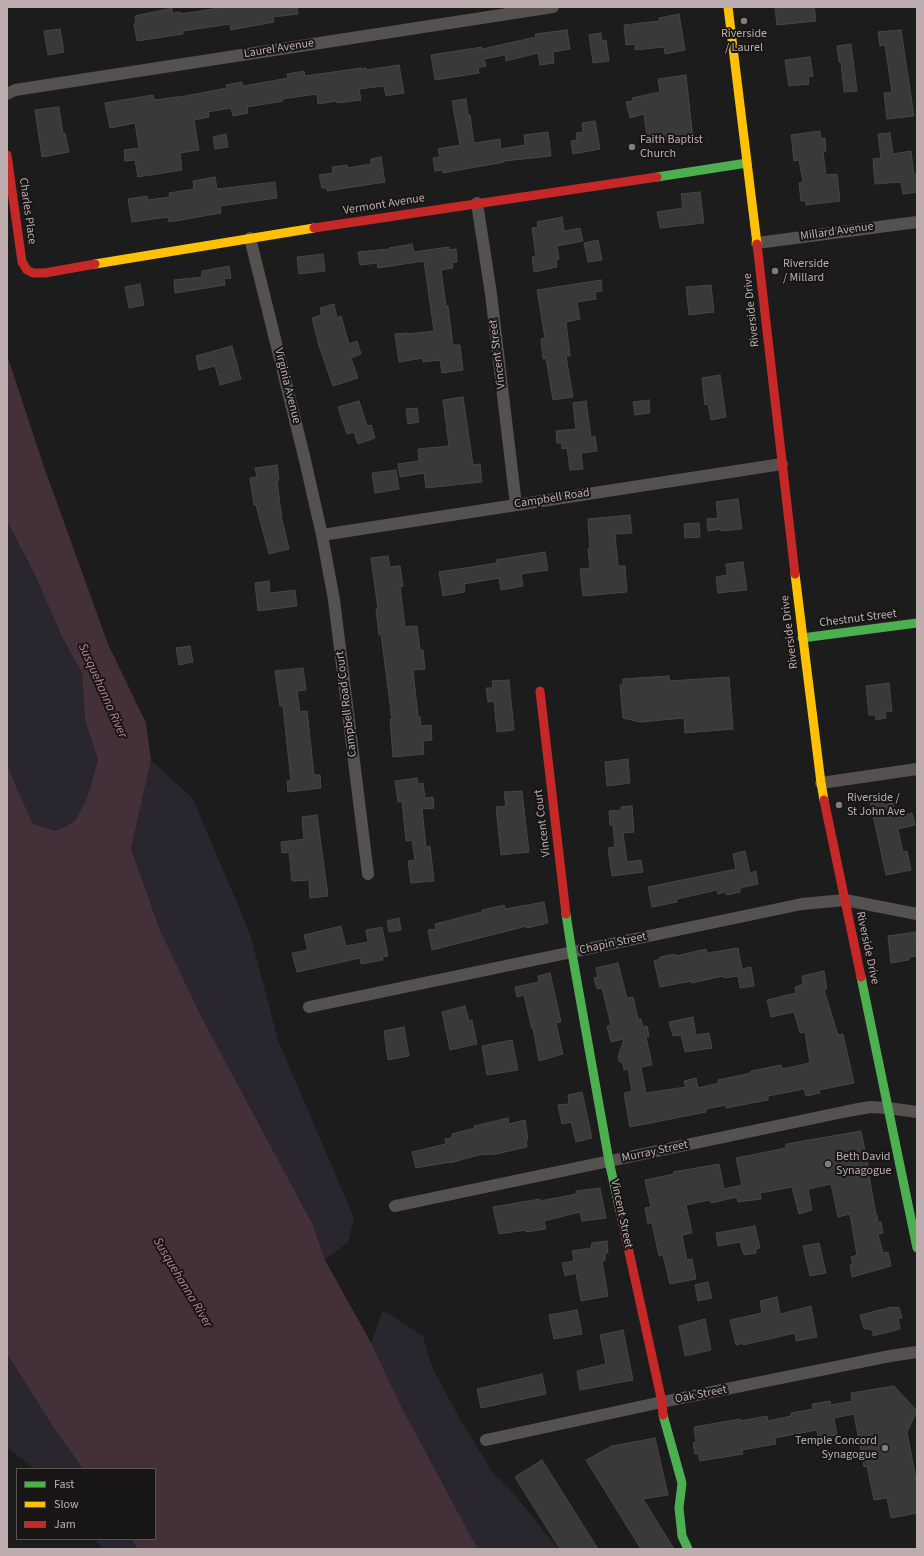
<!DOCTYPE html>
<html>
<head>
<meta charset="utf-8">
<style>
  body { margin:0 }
  #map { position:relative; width:924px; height:1556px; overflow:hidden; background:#1c1c1c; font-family:"Source Sans 3",sans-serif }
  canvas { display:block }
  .frame { position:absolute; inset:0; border:8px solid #bdadaf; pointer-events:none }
  .legend { position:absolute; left:16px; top:1468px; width:140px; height:72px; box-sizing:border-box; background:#181615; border:1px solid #5a5253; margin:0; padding:5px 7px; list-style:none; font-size:12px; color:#bdadaf }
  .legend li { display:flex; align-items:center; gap:8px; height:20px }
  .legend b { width:20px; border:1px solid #5a5253 }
</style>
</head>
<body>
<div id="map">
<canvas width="924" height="1556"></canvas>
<div class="frame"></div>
<ul class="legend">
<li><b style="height:5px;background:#4caf50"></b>Fast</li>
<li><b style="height:5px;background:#ffc107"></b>Slow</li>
<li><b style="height:5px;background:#c62828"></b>Jam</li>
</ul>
</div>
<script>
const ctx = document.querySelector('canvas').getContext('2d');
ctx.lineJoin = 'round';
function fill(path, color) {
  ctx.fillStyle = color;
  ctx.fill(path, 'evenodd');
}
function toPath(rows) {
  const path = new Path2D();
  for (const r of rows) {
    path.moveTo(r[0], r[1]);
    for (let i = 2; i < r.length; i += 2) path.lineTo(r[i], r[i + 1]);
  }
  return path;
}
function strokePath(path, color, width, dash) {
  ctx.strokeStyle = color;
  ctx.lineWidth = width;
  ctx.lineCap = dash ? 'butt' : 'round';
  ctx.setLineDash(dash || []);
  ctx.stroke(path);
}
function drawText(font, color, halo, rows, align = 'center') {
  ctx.font = font + ' "Source Sans 3",sans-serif';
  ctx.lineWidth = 4;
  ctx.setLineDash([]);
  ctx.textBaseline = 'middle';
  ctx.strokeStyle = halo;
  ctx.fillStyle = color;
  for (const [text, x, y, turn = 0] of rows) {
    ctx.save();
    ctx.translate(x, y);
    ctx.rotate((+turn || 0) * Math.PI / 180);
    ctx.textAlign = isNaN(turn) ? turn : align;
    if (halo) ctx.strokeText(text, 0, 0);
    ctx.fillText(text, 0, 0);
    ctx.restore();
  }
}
const green = toPath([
  [7,521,35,575,61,635,82,673,85,720,98,760,87,798,75,821,56,831,33,825,17,789,7,764],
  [151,760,193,799,250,934,279,1043,354,1218,348,1242,325,1260,313,1225,202,1018,160,930,131,849],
  [383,1310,423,1336,432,1367,460,1419,493,1473,511,1490,558,1549,479,1549,472,1540,401,1406,371,1343],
  [7,1354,52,1425,83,1469,35,1469,7,1447],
  [96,1539,131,1539,138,1549,103,1549]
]);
const water = toPath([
  [7,355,44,467,108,644,146,723,151,760,131,849,160,930,202,1018,313,1225,325,1260,371,1343,401,1406,472,1539,479,1549,138,1549,131,1539,155,1539,155,1469,83,1469,52,1425,7,1354,7,764,17,789,33,824,56,831,75,821,87,798,98,760,85,720,82,673,61,635,35,575,7,521]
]);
const building = toPath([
  [227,7,297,7,298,14,273,17,274,22,231,30,230,24,183,31,183,34,137,41,134,24,136,23,135,16,172,8,172,13,180,12,180,14,227,7],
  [775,7,814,7,816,21,777,25,775,7],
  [679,14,685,50,665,54,664,47,635,50,635,44,626,45,624,25,659,21,659,18,679,14],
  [60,29,64,52,48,55,44,31,60,29],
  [567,30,570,49,553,52,554,63,540,65,538,53,506,61,505,55,484,59,486,66,478,68,479,73,435,80,431,55,482,47,482,49,536,37,535,34,567,30],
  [901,30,914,116,887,119,884,93,892,92,885,45,880,46,878,32,901,30],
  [601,33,602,41,606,40,609,61,593,63,589,35,601,33],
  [851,44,857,91,844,92,841,62,839,62,837,46,851,44],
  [810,57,813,76,808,77,809,84,789,86,785,60,810,57],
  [399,65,404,93,386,96,384,86,359,89,361,100,337,103,337,101,318,104,317,94,282,99,283,101,247,107,248,113,233,116,231,108,208,112,209,117,194,120,199,150,180,153,182,170,138,177,135,160,125,161,124,150,139,148,135,123,110,128,105,103,153,95,154,100,185,96,227,88,226,85,242,82,243,86,288,78,287,74,304,71,305,76,361,68,361,69,366,68,366,70,399,65],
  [686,75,693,139,648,144,644,114,630,118,626,102,633,101,632,98,660,92,658,79,686,75],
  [466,99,468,115,470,115,474,143,500,139,501,149,525,145,524,135,548,132,551,156,504,161,504,162,443,173,443,170,435,171,433,158,440,157,438,149,460,145,452,101,466,99],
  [59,107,63,134,65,133,69,152,42,157,35,110,59,107],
  [595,121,600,149,573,154,571,141,577,140,576,133,583,132,582,123,595,121],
  [820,131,821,139,825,138,826,151,823,152,826,175,837,174,840,201,806,205,806,201,801,201,799,183,803,182,799,160,794,161,791,135,820,131],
  [890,133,893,154,911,151,914,174,917,174,917,192,903,194,901,182,875,184,873,159,881,158,878,134,890,133],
  [226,134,228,147,215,149,213,137,226,134],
  [381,157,385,182,327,191,327,188,322,188,319,175,333,173,332,167,347,165,347,168,371,164,371,159,381,157],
  [215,177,217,189,275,182,277,198,220,206,221,213,169,222,168,217,132,222,128,199,147,196,148,200,170,197,169,193,194,189,193,181,215,177],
  [700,192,704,223,660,228,657,212,683,208,681,194,700,192],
  [562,217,564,231,580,228,583,241,557,246,559,259,556,260,557,267,534,272,532,257,536,256,532,228,538,227,537,222,562,217],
  [598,240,602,260,588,262,584,243,598,240],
  [412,244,414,252,449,247,449,250,456,249,457,262,452,263,453,268,441,270,446,306,448,306,453,345,460,345,463,370,442,373,440,360,423,362,423,358,399,362,395,334,408,333,408,334,434,331,424,261,378,268,377,263,360,265,358,252,389,249,389,248,412,244],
  [323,254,325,271,299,274,297,257,323,254],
  [229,266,231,278,224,279,225,285,175,293,174,280,202,277,202,271,229,266],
  [601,280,602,291,595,292,596,299,577,302,580,319,566,322,570,356,566,356,573,397,553,400,546,358,543,359,541,339,545,338,537,290,601,280],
  [140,284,144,305,129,308,125,287,140,284],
  [711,285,714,312,689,315,686,287,711,285],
  [334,304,337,318,341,316,349,344,357,341,361,354,351,358,358,378,333,386,319,346,312,318,321,315,320,308,334,304],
  [232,346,241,379,220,385,215,366,199,370,196,356,232,346],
  [720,375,726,417,711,420,708,404,705,405,702,378,720,375],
  [463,397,473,465,480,464,482,482,426,488,424,473,400,477,398,464,419,461,418,449,449,446,443,400,463,397],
  [649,400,650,413,635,415,633,402,649,400],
  [359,401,367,426,371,425,375,438,358,444,354,432,347,434,338,407,359,401],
  [586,401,591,437,595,436,597,451,581,453,583,469,570,470,567,448,562,449,562,443,557,443,556,431,576,429,573,403,586,401],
  [417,408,419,422,408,424,406,409,417,408],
  [277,465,279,480,277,481,282,520,289,549,269,554,256,505,254,505,250,478,257,477,255,468,277,465],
  [396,470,399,489,375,493,372,473,396,470],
  [738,499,742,529,721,531,720,529,708,531,707,519,718,518,716,502,738,499],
  [630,515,632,533,615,534,618,566,625,566,627,592,583,596,580,569,590,568,588,549,590,549,588,519,630,515],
  [699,523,700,537,685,538,684,524,699,523],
  [545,552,548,570,521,574,523,586,501,590,499,578,464,584,465,592,443,596,439,572,497,563,496,560,545,552],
  [388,556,390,567,400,566,403,586,400,587,405,627,417,626,420,650,423,650,425,669,413,670,418,717,420,717,421,726,431,725,432,740,423,741,424,754,393,757,390,719,392,719,381,634,379,635,376,609,378,609,371,558,388,556],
  [743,562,747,590,718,593,716,577,727,575,726,564,743,562],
  [269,581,270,593,295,590,297,606,258,611,255,583,269,581],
  [190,646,193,662,179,665,176,648,190,646],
  [303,668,306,690,297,691,300,712,307,711,314,775,320,775,321,788,288,792,287,781,291,781,283,706,280,706,275,671,303,668],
  [669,676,670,681,729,677,733,729,685,733,684,718,640,722,623,718,620,685,623,685,623,679,669,676],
  [509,680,514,730,497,732,494,701,488,702,486,688,493,688,492,681,509,680],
  [889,683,892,712,885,711,886,718,876,720,875,715,869,715,866,686,889,683],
  [628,759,630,783,607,786,605,762,628,759],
  [417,778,418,784,423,783,425,798,433,797,434,808,422,809,426,847,430,846,434,881,411,883,408,861,415,860,412,840,406,841,402,801,398,802,395,781,417,778],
  [522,791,529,852,501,855,496,807,506,806,504,792,522,791],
  [882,798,884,805,893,803,897,817,912,813,915,825,898,829,903,852,907,851,911,870,886,875,870,801,882,798],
  [632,806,634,832,623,833,627,862,641,860,643,872,612,876,608,848,615,847,613,825,610,825,609,811,621,810,621,807,632,806],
  [317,815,328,896,310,898,309,880,292,881,289,852,282,853,281,842,304,839,302,817,317,815],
  [745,851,750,873,756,871,758,884,740,888,740,892,727,895,725,892,718,894,717,890,677,899,677,902,652,907,648,887,736,869,733,854,745,851],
  [544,902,548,923,527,928,527,926,432,950,428,930,436,929,435,924,482,912,482,910,504,905,505,909,544,902],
  [399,918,401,930,389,932,387,921,399,918],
  [341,926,346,946,368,942,366,930,382,927,388,956,382,957,383,960,361,964,360,958,297,972,292,953,308,950,304,935,341,926],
  [916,932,917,956,909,957,909,960,891,963,888,936,916,932],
  [738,948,742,969,751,967,754,986,740,988,738,976,724,978,723,976,692,983,692,981,660,987,654,961,660,959,660,957,675,954,676,956,706,949,707,953,738,948],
  [618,963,627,998,633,997,638,1019,641,1019,643,1027,647,1026,649,1036,646,1037,652,1065,641,1067,646,1093,686,1087,684,1081,696,1078,698,1088,719,1083,718,1080,751,1073,751,1071,781,1065,782,1069,810,1063,805,1032,800,1033,794,1012,771,1017,767,1000,796,993,795,987,803,984,802,976,824,971,827,989,824,990,838,1035,843,1034,854,1083,819,1090,820,1093,806,1096,804,1089,768,1096,768,1100,726,1108,726,1105,706,1109,706,1112,630,1127,624,1093,632,1091,628,1069,624,1070,623,1063,619,1061,618,1057,624,1039,611,1042,607,1026,611,1025,602,988,597,989,594,978,598,977,596,968,618,963],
  [550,973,561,1022,556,1023,563,1054,539,1061,533,1028,532,1029,524,995,517,997,515,987,539,982,538,976,550,973],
  [465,1006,469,1021,472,1020,477,1044,450,1050,442,1012,465,1006],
  [693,1017,696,1035,709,1033,712,1048,685,1052,681,1035,673,1036,669,1022,693,1017],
  [404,1027,409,1056,388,1060,384,1031,404,1027],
  [512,1040,518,1070,487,1075,482,1046,512,1040],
  [582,1092,592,1138,576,1142,571,1122,562,1124,558,1105,569,1104,568,1095,582,1092],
  [508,1118,509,1124,525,1120,528,1140,526,1140,527,1147,496,1154,479,1155,450,1163,450,1162,416,1168,412,1152,446,1144,445,1139,452,1138,452,1134,475,1128,474,1126,508,1118],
  [861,1131,870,1175,869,1175,876,1215,877,1215,878,1222,881,1222,883,1233,878,1234,883,1253,888,1252,891,1266,852,1277,850,1265,853,1264,851,1257,857,1255,850,1214,838,1217,831,1184,808,1189,812,1210,799,1214,792,1187,760,1193,761,1199,738,1202,737,1197,711,1203,710,1200,686,1205,692,1233,682,1235,687,1260,692,1259,696,1279,670,1284,663,1255,659,1256,652,1223,648,1224,645,1208,651,1207,645,1180,674,1174,673,1172,719,1164,724,1189,742,1185,736,1158,786,1148,786,1144,861,1131],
  [600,1188,606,1218,582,1221,580,1212,544,1221,546,1229,526,1232,526,1230,499,1234,493,1207,540,1199,540,1201,576,1194,576,1191,600,1188],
  [755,1226,760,1248,756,1249,756,1253,744,1255,740,1242,718,1246,716,1233,755,1226],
  [607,1241,608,1253,605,1253,605,1261,602,1261,608,1296,581,1301,576,1273,565,1276,562,1263,574,1261,572,1251,591,1248,592,1243,607,1241],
  [819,1243,826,1273,810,1276,803,1246,819,1243],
  [708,1282,712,1298,698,1301,695,1285,708,1282],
  [777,1297,780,1314,811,1306,817,1337,796,1341,795,1333,743,1345,743,1343,736,1345,730,1320,762,1313,760,1301,777,1297],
  [892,1307,893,1308,899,1307,902,1318,898,1318,900,1329,873,1336,873,1330,869,1330,869,1328,864,1329,860,1315,892,1307],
  [577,1310,582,1334,554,1339,549,1315,577,1310],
  [705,1319,711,1350,685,1356,679,1326,705,1319],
  [623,1330,633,1380,580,1390,577,1371,606,1364,600,1335,623,1330],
  [542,1374,546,1394,481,1408,477,1389,542,1374],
  [894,1386,917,1411,907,1432,917,1485,917,1513,891,1518,887,1498,874,1500,867,1466,864,1467,854,1414,834,1418,837,1435,818,1438,817,1430,775,1438,776,1444,742,1450,743,1454,700,1461,698,1454,695,1454,693,1443,696,1442,694,1427,740,1419,740,1421,767,1416,768,1421,791,1416,791,1413,813,1409,812,1404,830,1401,831,1405,852,1401,851,1393,894,1386],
  [655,1438,668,1495,643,1499,674,1549,641,1549,586,1460,612,1446,655,1438],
  [542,1460,598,1549,560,1549,515,1477,542,1460]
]);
const street = toPath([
  [7,94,15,90,28,88,553,7],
  [477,203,491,294,516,505],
  [250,238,304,456,322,535,334,600,368,874],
  [757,243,917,222],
  [322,535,782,464],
  [821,783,917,769],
  [309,1007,802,904,845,900,917,914],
  [395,1206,848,1111,870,1107,888,1108,917,1112],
  [486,1440,662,1402,890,1356,917,1352]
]);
const fast = toPath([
  [657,177,747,163],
  [802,638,917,623],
  [566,914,572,953,609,1161,620,1211],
  [861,977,917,1248],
  [663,1415,682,1483,679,1508,682,1536,688,1549]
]);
const slow = toPath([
  [728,7,757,244],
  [95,264,314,228],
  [795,574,821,783,824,800]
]);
const jam = toPath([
  [7,155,22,262,27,270,33,273,45,273,95,264],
  [314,228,657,177],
  [757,244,795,574],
  [540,691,566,914],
  [824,800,861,977],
  [620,1211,662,1402,663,1415]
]);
const markers = [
  [744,21,4,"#857a7c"],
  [632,147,4,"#857a7c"],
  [775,271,4,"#857a7c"],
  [839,805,4,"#857a7c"],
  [828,1164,4,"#857a7c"],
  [885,1448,4,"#857a7c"]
];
const poiNames = [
  ["Riverside",744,34,"center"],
  ["/ Laurel",744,48,"center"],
  ["Faith Baptist",640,140],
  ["Church",640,154],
  ["Riverside",783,264],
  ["/ Millard",783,278],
  ["Riverside /",847,798],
  ["St John Ave",847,812],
  ["Beth David",836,1157],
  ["Synagogue",836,1171],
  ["Temple Concord",877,1441,"right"],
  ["Synagogue",877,1455,"right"]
];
const streetNames = [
  ["Laurel Avenue",279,49,-9],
  ["Vermont Avenue",384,205,-9],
  ["Charles Place",27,211,82],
  ["Millard Avenue",837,232,-8],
  ["Riverside Drive",752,310,-96],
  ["Vincent Street",498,354,-97],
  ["Virginia Avenue",287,386,76],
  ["Campbell Road",552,499,-9],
  ["Chestnut Street",858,619,-7],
  ["Riverside Drive",790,632,-97],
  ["Campbell Road Court",347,704,-97],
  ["Vincent Court",543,823,-97],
  ["Chapin Street",613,944,-12],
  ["Riverside Drive",867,948,78],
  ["Murray Street",655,1152,-12],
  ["Vincent Street",621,1214,78],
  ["Oak Street",701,1395,-11]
];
const waterNames = [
  ["Susquehanna River",102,691,66],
  ["Susquehanna River",182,1283,59]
];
fill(green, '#292630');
fill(water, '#443038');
fill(building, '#3a3939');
strokePath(building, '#484445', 1);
strokePath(street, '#565151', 12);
strokePath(fast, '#4caf50', 9);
strokePath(slow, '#ffc107', 9);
strokePath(jam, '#c62828', 9);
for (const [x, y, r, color] of markers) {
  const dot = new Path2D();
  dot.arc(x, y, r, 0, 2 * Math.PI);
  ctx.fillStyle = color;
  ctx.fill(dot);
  strokePath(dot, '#181615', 1.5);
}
drawText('12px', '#bdadaf', '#181615', poiNames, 'left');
drawText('12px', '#bdadaf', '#181615', streetNames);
drawText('italic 13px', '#b98297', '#181615', waterNames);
</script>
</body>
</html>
